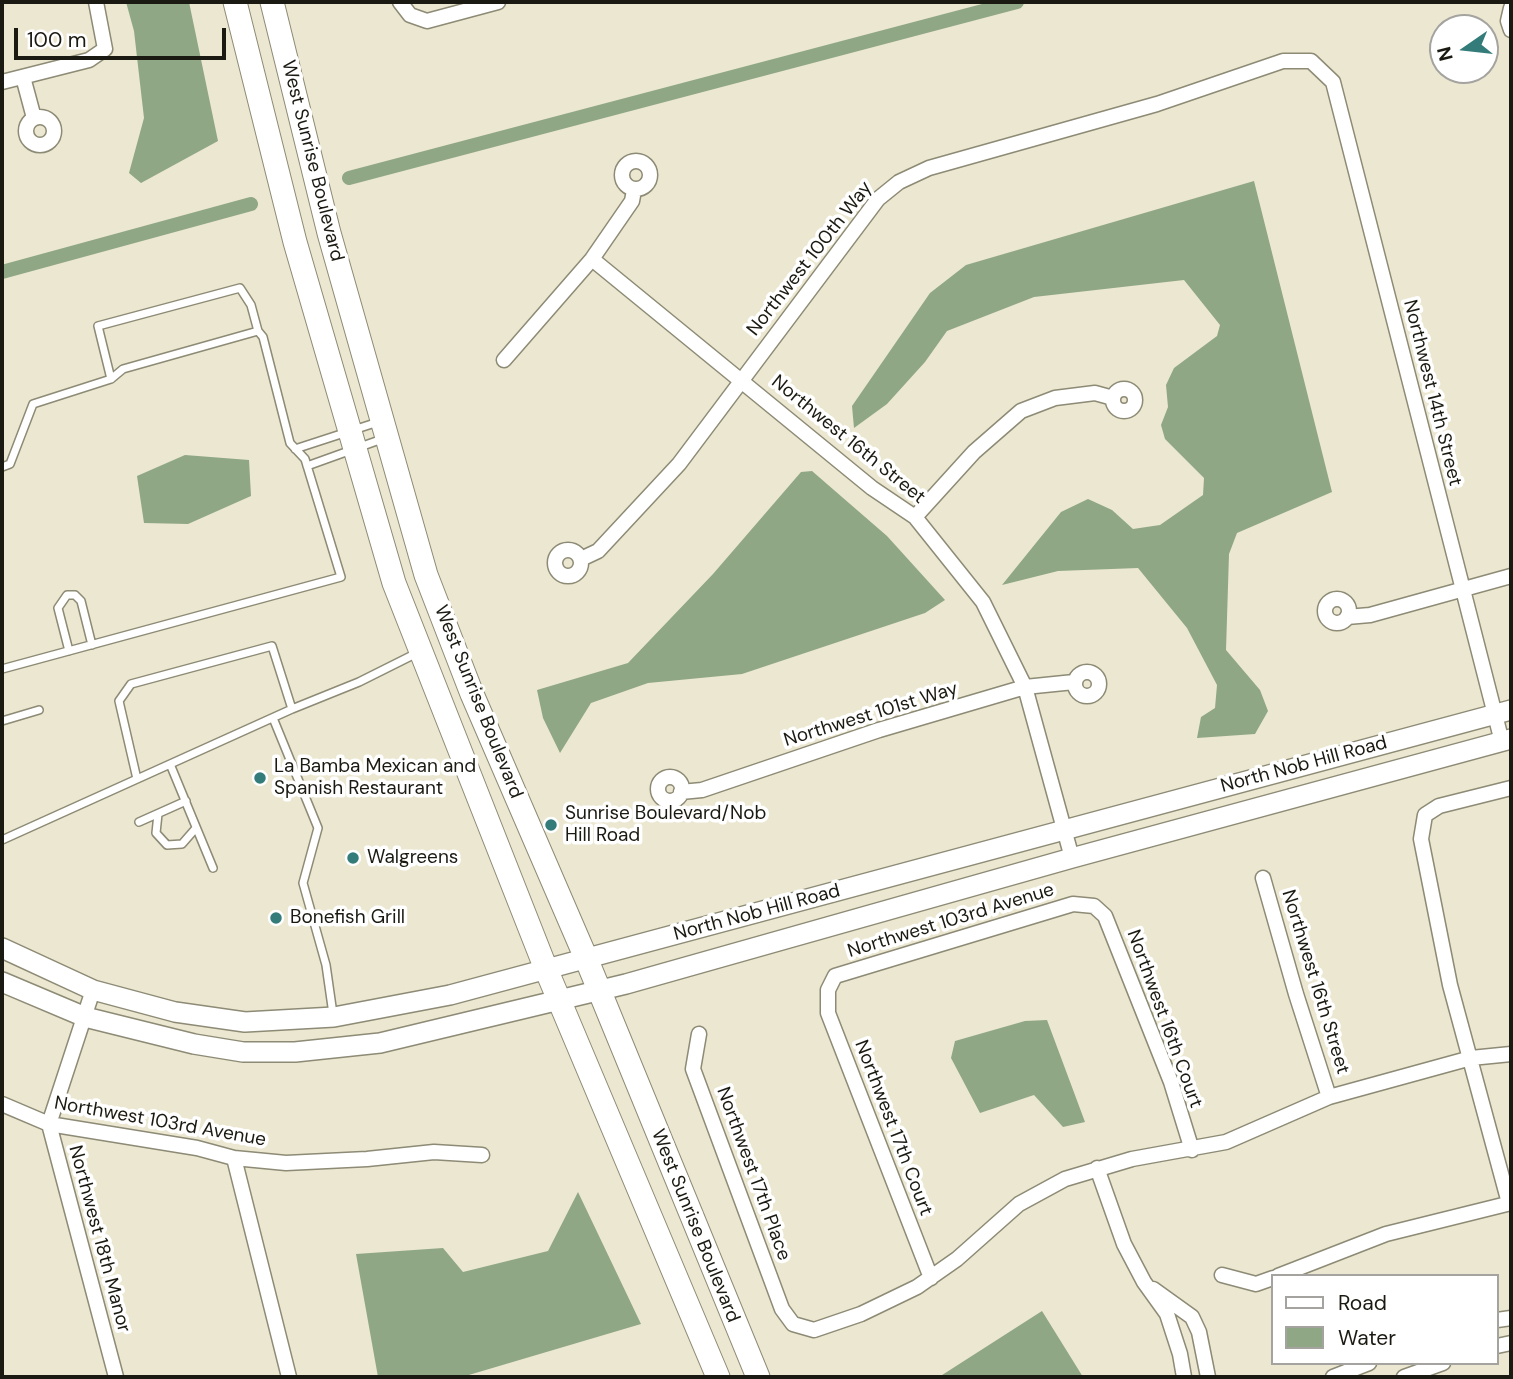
<!DOCTYPE html>
<html>
<head>
<meta charset="utf-8">
<style>
  body { margin:0 }
  #map { position:relative; width:1513px; height:1379px; overflow:hidden; background:#ebe7d0; font-family:"DM Sans",sans-serif }
  canvas { display:block }
  .frame { position:absolute; inset:0; border:4px solid #1b1a12; pointer-events:none }
  .legend { position:absolute; left:1271px; top:1274px; width:228px; height:91px; box-sizing:border-box; background:#fff; border:2px solid #a4a3a0; margin:0; padding:9px 12px; list-style:none; font-size:21px; color:#1b1a12 }
  .legend li { display:flex; align-items:center; gap:14px; height:35px }
  .legend b { width:35px; border:2px solid #a4a3a0 }
  .north { position:absolute; left:1429px; top:14px; width:70px; height:70px; box-sizing:border-box; background:#fff; border:2px solid #a4a3a0; border-radius:50%; rotate:256deg; font-size:19px; font-weight:700; line-height:28px; text-align:center; color:#1b1a12 }
  .north::after { content:''; display:block; margin:auto; width:24px; height:32px; background:#337c7a; clip-path:polygon(50% 0,100% 100%,50% 72%,0 100%) }
  .scale { position:absolute; left:14px; top:28px; width:212px; height:32px; box-sizing:border-box; border:4px solid #1b1a12; border-top:0; padding-left:9px; font-size:21px; line-height:24px; white-space:nowrap; color:#1b1a12; -webkit-text-stroke:5px #fff; paint-order:stroke }
</style>
</head>
<body>
<div id="map">
<canvas width="1513" height="1379"></canvas>
<div class="frame"></div>
<ul class="legend">
<li><b style="height:9px;background:#fff"></b>Road</li>
<li><b style="height:19px;background:#8fa785"></b>Water</li>
</ul>
<div class="north">N</div>
<div class="scale">100 m</div>
</div>
<script>
const ctx = document.querySelector('canvas').getContext('2d');
ctx.lineJoin = 'round';
function fill(path, color) {
  ctx.fillStyle = color;
  ctx.fill(path, 'evenodd');
}
function toPath(rows) {
  const path = new Path2D();
  for (const r of rows) {
    if (r.length === 3) {
      path.moveTo(r[0] + r[2], r[1]);
      path.arc(r[0], r[1], r[2], 0, 2 * Math.PI);
      continue;
    }
    path.moveTo(r[0], r[1]);
    for (let i = 2; i < r.length; i += 2) path.lineTo(r[i], r[i + 1]);
  }
  return path;
}
function strokePath(path, color, width, dash) {
  ctx.strokeStyle = color;
  ctx.lineWidth = width;
  ctx.lineCap = dash ? 'butt' : 'round';
  ctx.setLineDash(dash || []);
  ctx.stroke(path);
}
function drawText(font, color, halo, rows, align = 'center') {
  ctx.font = font + ' "DM Sans",sans-serif';
  ctx.lineWidth = 7;
  ctx.setLineDash([]);
  ctx.textBaseline = 'middle';
  ctx.strokeStyle = halo;
  ctx.fillStyle = color;
  for (const [text, x, y, turn = 0] of rows) {
    ctx.save();
    ctx.translate(x, y);
    ctx.rotate((+turn || 0) * Math.PI / 180);
    ctx.textAlign = isNaN(turn) ? turn : align;
    if (halo) ctx.strokeText(text, 0, 0);
    ctx.fillText(text, 0, 0);
    ctx.restore();
  }
}
const water = toPath([
  [126,2,189,2,218,141,141,183,129,173,144,118,134,31],
  [1254,181,1332,492,1237,533,1229,554,1226,650,1260,690,1268,711,1255,734,1197,738,1201,717,1215,708,1217,685,1187,628,1138,568,1058,571,1002,585,1061,512,1088,499,1112,510,1133,529,1160,525,1203,495,1204,478,1165,439,1161,425,1168,407,1166,385,1174,368,1217,336,1220,325,1184,280,1034,297,947,331,925,362,887,404,854,428,852,406,930,293,966,265],
  [185,455,249,460,251,496,188,524,144,523,137,476],
  [812,471,887,536,945,600,925,613,742,674,648,683,591,703,560,753,543,718,537,690,628,663,713,574,801,472],
  [1047,1020,1085,1122,1063,1127,1034,1095,980,1113,951,1058,955,1041,1025,1021],
  [578,1192,641,1324,462,1377,378,1377,356,1254,443,1248,463,1272,548,1251],
  [1042,1311,1083,1377,939,1377]
]);
const canal = toPath([
  [349,178,1017,2],
  [2,272,251,204]
]);
const service = toPath([
  [295,449,378,422],
  [307,466,385,438],
  [2,467,10,464,33,404,111,379,123,369,258,331],
  [69,651,58,608,67,595,75,595,81,601,92,645],
  [2,669,341,577,305,459,290,443,263,337,258,331,251,305,240,288,98,326,111,379],
  [273,718,318,828,303,883,326,965,333,1014],
  [2,721,39,710],
  [170,764,213,868],
  [137,779,119,701,131,684,272,646,292,709],
  [158,814,156,833,167,845,182,844,196,828],
  [139,822,186,801],
  [2,840,292,709,359,682,419,652]
]);
const minor = toPath([
  [400,2,410,15,427,21,498,2],
  [1511,8,1508,21,1511,30],
  [23,77,34,118],
  [2,82,89,60,105,49,96,2],
  [40,131,14],
  [636,175,14],
  [592,259,872,488,915,517,983,602,1025,687,1072,858],
  [504,360,592,259,632,201,634,190],
  [1124,400,11],
  [915,517,974,452,1021,411,1055,398,1095,393,1113,398],
  [568,563,13],
  [581,559,598,551,679,464,878,199,899,182,929,168,1157,104,1283,61,1311,61,1333,82,1502,742],
  [1337,611,12],
  [1347,617,1370,615,1511,576],
  [1087,684,12],
  [670,789,12],
  [681,792,702,790,879,730,1025,687,1074,682],
  [1263,878,1296,994,1329,1097],
  [93,990,49,1124,116,1377],
  [699,1034,693,1069,782,1309,793,1324,814,1330,861,1314,917,1287,957,1259,1019,1204,1065,1179,1132,1159,1226,1142,1329,1097,1471,1058,1511,1054],
  [2,1104,49,1124,197,1148,234,1158,286,1163,367,1159,434,1152,482,1155],
  [234,1158,289,1377],
  [1097,1168,1124,1244,1144,1282,1167,1314,1180,1354,1184,1377],
  [1509,1203,1450,985,1421,839,1425,815,1439,806,1511,788],
  [1222,1275,1256,1284,1273,1278],
  [1278,1276,1386,1234,1511,1203],
  [931,1278,828,1013,828,990,835,976,1073,904,1094,906,1105,916,1171,1082,1192,1150],
  [1153,1289,1192,1317,1199,1332,1208,1377],
  [1497,1320,1511,1318],
  [1497,1346,1511,1343],
  [1333,1377,1369,1363],
  [1404,1377,1443,1363]
]);
const secondary = toPath([
  [2,948,93,990,175,1012,245,1022,334,1017,450,995,1511,710],
  [2,982,85,1017,194,1044,243,1052,295,1052,380,1043,626,984,1072,858,1511,739]
]);
const trunk = toPath([
  [235,2,295,242,394,583,546,969,718,1377],
  [272,2,329,233,426,575,472,694,586,958,758,1377]
]);
const markers = [
  [260,778,7,"#337c7a"],
  [551,825,7,"#337c7a"],
  [353,858,7,"#337c7a"],
  [276,918,7,"#337c7a"]
];
const streetNames = [
  ["West Sunrise Boulevard",312,161,76],
  ["Northwest 100th Way",810,259,-52],
  ["Northwest 14th Street",1432,393,76],
  ["Northwest 16th Street",848,440,39],
  ["West Sunrise Boulevard",478,702,68],
  ["Northwest 101st Way",871,715,-17],
  ["North Nob Hill Road",1304,765,-15],
  ["North Nob Hill Road",757,913,-15],
  ["Northwest 103rd Avenue",951,921,-17],
  ["Northwest 16th Street",1315,982,73],
  ["Northwest 16th Court",1164,1019,70],
  ["Northwest 103rd Avenue",160,1122,10],
  ["Northwest 17th Court",893,1128,69],
  ["Northwest 17th Place",753,1174,70],
  ["West Sunrise Boulevard",695,1226,68],
  ["Northwest 18th Manor",99,1239,75]
];
const poiNames = [
  ["La Bamba Mexican and",274,767],
  ["Spanish Restaurant",274,789],
  ["Sunrise Boulevard/Nob",565,814],
  ["Hill Road",565,836],
  ["Walgreens",367,858],
  ["Bonefish Grill",290,918]
];
fill(water, '#8fa785');
strokePath(canal, '#8fa785', 14);
strokePath(service, '#8d8a75', 10);
strokePath(minor, '#8d8a75', 17);
strokePath(secondary, '#8d8a75', 22);
strokePath(trunk, '#8d8a75', 25);
strokePath(service, '#fff', 7);
strokePath(minor, '#fff', 14);
strokePath(secondary, '#fff', 19);
strokePath(trunk, '#fff', 23);
for (const [x, y, r, color] of markers) {
  const dot = new Path2D();
  dot.arc(x, y, r, 0, 2 * Math.PI);
  ctx.fillStyle = color;
  ctx.fill(dot);
  strokePath(dot, '#fff', 2.5);
}
drawText('19px', '#1b1a12', '#fff', streetNames);
drawText('19px', '#1b1a12', '#fff', poiNames, 'left');
</script>
</body>
</html>
